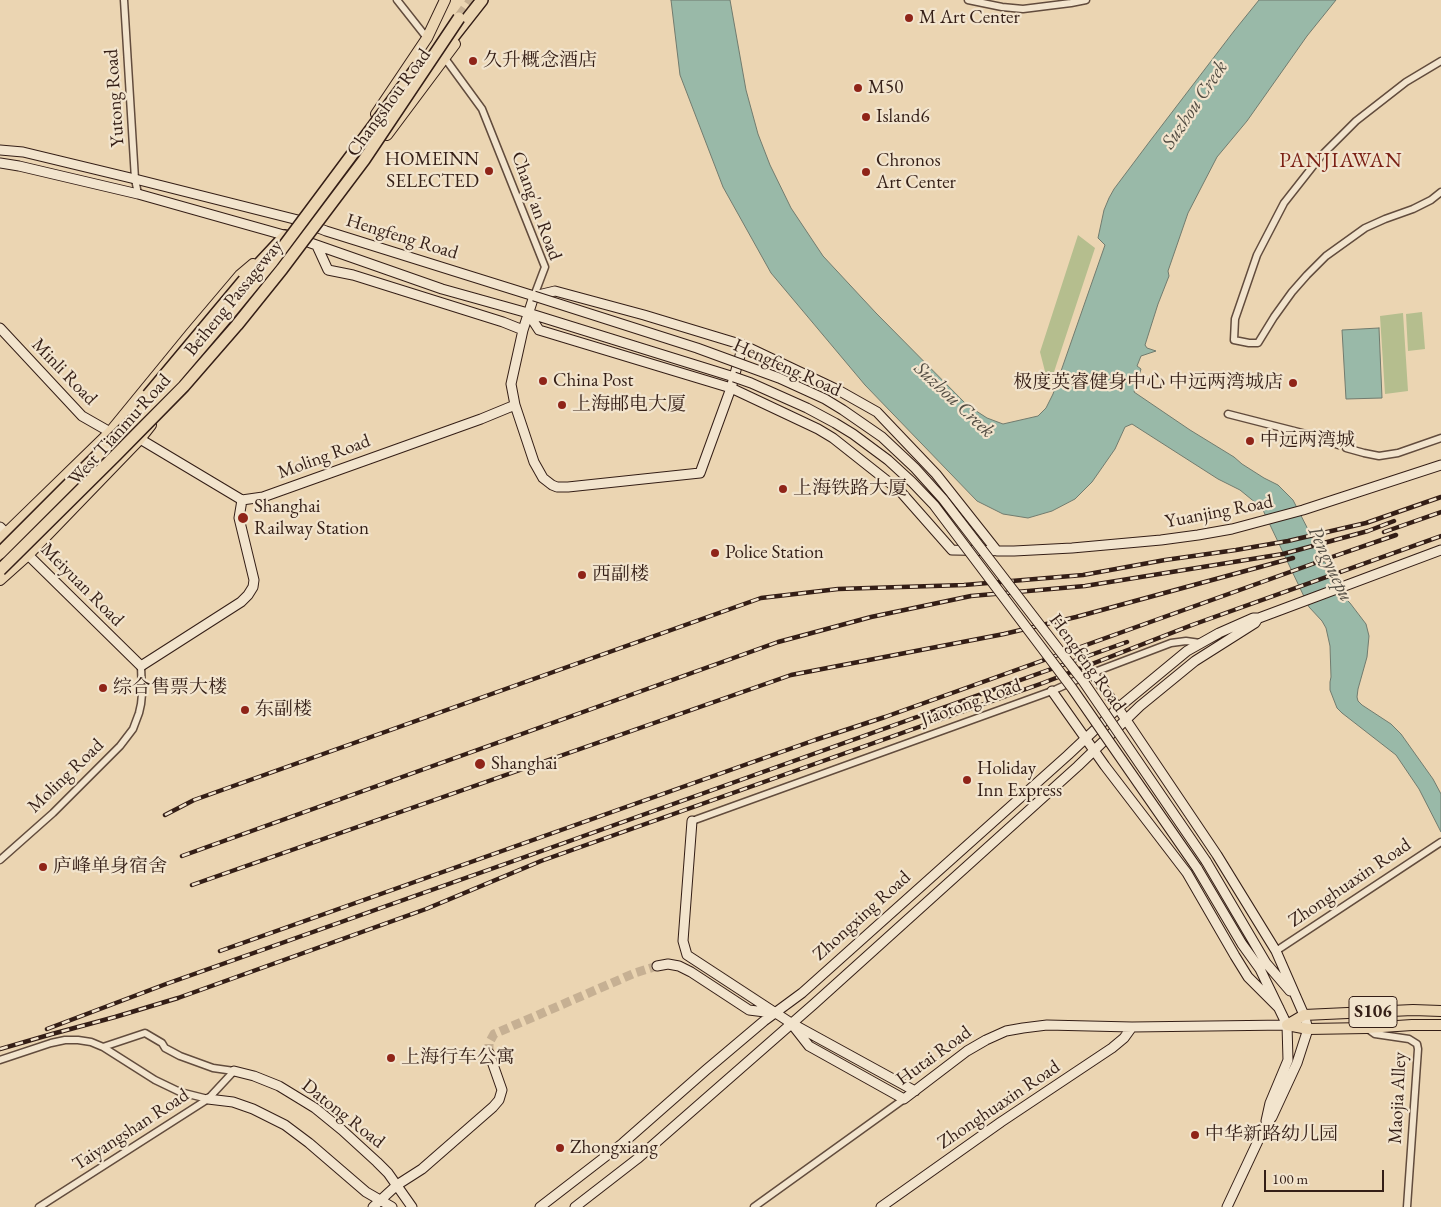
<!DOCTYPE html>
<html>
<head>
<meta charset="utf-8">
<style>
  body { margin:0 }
  #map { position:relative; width:1441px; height:1207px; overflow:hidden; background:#ebd5b2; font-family:"EB Garamond",serif }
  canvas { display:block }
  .scale { position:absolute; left:1264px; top:1170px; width:120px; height:22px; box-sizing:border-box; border:2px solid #341e16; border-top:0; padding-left:6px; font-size:15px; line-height:18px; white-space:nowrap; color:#341e16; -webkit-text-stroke:4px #f2e4cd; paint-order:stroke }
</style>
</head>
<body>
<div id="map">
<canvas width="1441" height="1207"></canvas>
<div class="scale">100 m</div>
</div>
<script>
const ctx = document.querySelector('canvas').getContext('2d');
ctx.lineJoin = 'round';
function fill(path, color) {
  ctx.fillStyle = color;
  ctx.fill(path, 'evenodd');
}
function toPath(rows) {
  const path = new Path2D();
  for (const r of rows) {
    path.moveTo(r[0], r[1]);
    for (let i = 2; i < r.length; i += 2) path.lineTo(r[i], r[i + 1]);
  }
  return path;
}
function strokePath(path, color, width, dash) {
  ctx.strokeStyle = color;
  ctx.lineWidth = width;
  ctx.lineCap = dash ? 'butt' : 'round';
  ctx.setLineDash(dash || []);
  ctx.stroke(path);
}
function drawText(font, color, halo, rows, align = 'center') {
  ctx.font = font + ' "EB Garamond","Noto Serif SC",serif';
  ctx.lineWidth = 4.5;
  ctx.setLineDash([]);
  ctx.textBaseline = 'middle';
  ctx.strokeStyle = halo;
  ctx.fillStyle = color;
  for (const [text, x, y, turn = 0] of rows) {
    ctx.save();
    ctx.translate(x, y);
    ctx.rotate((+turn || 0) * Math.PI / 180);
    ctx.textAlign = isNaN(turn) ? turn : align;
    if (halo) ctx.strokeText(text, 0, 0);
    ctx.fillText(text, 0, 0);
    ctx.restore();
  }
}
const green = toPath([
  [1078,235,1095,248,1049,387,1040,352],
  [1422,312,1425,349,1408,351,1406,314],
  [1403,313,1408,391,1385,394,1380,316]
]);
const water = toPath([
  [671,0,730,0,746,90,758,134,770,165,791,208,823,256,876,313,967,405,987,418,1003,424,1038,416,1046,408,1053,394,1105,245,1098,238,1104,210,1109,198,1114,189,1150,141,1234,31,1259,0,1336,0,1307,36,1247,121,1217,157,1188,213,1168,271,1169,276,1158,304,1145,345,1147,348,1156,351,1141,356,1137,366,1141,369,1134,392,1190,430,1234,457,1242,464,1264,478,1278,485,1293,500,1341,594,1350,603,1366,624,1369,636,1367,657,1358,689,1357,697,1358,701,1362,705,1391,724,1401,734,1433,779,1441,794,1441,832,1419,789,1396,755,1342,713,1337,708,1330,690,1330,682,1331,677,1330,646,1326,628,1322,621,1309,607,1262,508,1240,490,1218,479,1132,424,1125,427,1115,449,1092,482,1075,499,1052,511,1028,518,1003,514,977,501,865,385,771,273,723,187,680,75,671,0],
  [1379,328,1382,398,1346,399,1342,330,1379,328]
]);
const secondaryTunnel = toPath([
  [489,1053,489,1043,494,1034,635,973,657,966]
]);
const highwayTunnel = toPath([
  [459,18,472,0]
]);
const street = toPath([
  [124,0,135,179,138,194],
  [397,0,427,38],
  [968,0,1002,7,1023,9,1071,3,1086,0],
  [444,57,482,109,545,267,534,296],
  [1441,61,1406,82,1356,121,1321,156,1284,203,1257,255,1235,319,1234,340,1249,343,1258,343,1274,317,1292,292,1307,275,1326,256,1365,228,1385,219,1413,209,1431,200,1441,192],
  [1228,414,1322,438,1338,445],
  [1346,448,1364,453,1379,456,1398,453,1441,438],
  [692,821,1052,691,1092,673,1171,643,1186,641,1200,643],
  [0,860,53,813,120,746,133,729,139,713,141,704,142,694,141,666],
  [1276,951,1441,842],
  [1368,1029,1375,1034,1409,1039,1417,1044,1418,1049,1407,1207],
  [103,1047,145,1033,162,1043,165,1048,180,1056,213,1068,234,1071],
  [0,1060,51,1043,65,1040,78,1040,91,1042,103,1047,155,1080,180,1092,208,1099],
  [39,1207,208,1099,234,1071],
  [754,1207,904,1099]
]);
const secondary = toPath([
  [0,150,23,152,135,179,298,220,326,231,534,296,555,291,644,315,743,345,838,390,877,412,936,474,997,551],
  [0,163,19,166,138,194,305,241,442,289,528,313,734,377],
  [317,246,328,270,353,275,503,322,523,330],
  [534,296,523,330,511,384,515,405,534,462,543,478,552,485,557,487,568,487,700,473,731,388,743,345],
  [528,313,539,330,731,388,818,429,833,438,900,491,952,550,1014,551,1072,548,1161,540,1198,535,1232,529,1303,510,1441,465],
  [0,328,82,416,110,432,140,439,242,500],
  [242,500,263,497,481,419,515,405],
  [0,527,10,537],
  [23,550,141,666,241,602,248,595,253,587,254,580,239,518,242,500],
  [1092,673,1118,708,1217,855,1276,951,1304,1015,1308,1029,1297,1063,1272,1117,1265,1126,1227,1207],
  [1052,691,1105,766,1187,873,1235,956,1248,977,1279,1008],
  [692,821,683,941,687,955,791,1023,915,1091],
  [1206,861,1266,963,1290,991],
  [1197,868,1242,944,1260,969,1287,1025,1288,1060,1270,1103,1266,1121],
  [657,966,668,964,679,966,691,972,749,1010,773,1013],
  [791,1023,809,1046,904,1099,967,1051,986,1040,1006,1031,1023,1028,1047,1025,1132,1027,1287,1025],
  [234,1071,254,1076,279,1086,315,1108,342,1130,377,1162,388,1173,412,1207],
  [208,1099,233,1102,253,1109,285,1125,309,1143,366,1192,392,1207],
  [373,1207,397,1185,422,1169,493,1107,499,1100,502,1090,489,1053],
  [540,1207,623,1143,706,1070,764,1021,802,993,1068,755,1118,708,1187,651,1219,633,1253,618,1259,618,1441,550],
  [575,1207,637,1159,814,1004,1078,766,1140,706,1195,661,1255,623,1257,620],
  [881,1207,1001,1122,1112,1048,1124,1038,1132,1027]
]);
const primary = toPath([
  [376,114,427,38,445,0],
  [387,135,455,44],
  [0,539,110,432,191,333,240,275,253,264],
  [0,580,28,555,140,439,151,425],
  [1287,1025,1304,1015,1413,1010,1441,1011],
  [1287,1025,1308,1029,1367,1028,1412,1025,1441,1025]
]);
const highway = toPath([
  [442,51,482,0],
  [244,280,285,236]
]);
const rail = toPath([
  [1384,532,1441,512],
  [165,815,194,800,761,598,838,589,964,585,1083,575,1165,560,1236,550,1288,541,1366,523,1441,497],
  [182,856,778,642,808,634,871,617,971,596,1085,586,1283,554,1368,531,1394,521],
  [192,885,791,675,1004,634,1076,617,1293,558],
  [220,951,815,740,885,717,1329,558,1396,535],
  [47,1029,166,984,522,858,1127,642],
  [0,1049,52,1034,115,1017,178,998,426,909,541,861,1043,683,1192,625,1441,536]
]);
const secondaryBridge = toPath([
  [534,296,697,348,779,378,825,399,843,410,882,437,915,468,943,499,1083,681,1206,861],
  [734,377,751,383,807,408,835,423,853,434,888,460,912,482,934,505,1072,688,1197,868]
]);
const highwayBridge = toPath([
  [148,395,244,280],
  [0,553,175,378,227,317,272,262,418,66],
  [0,570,116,455,184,386,237,325,282,269,364,160,459,18]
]);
const markers = [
  [909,18,5,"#8f2418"],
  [473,61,5,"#8f2418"],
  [858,88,5,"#8f2418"],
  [866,117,5,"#8f2418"],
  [489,171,5,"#8f2418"],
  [866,172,5,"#8f2418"],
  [543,381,5,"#8f2418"],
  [1293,383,5,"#8f2418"],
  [562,405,5,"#8f2418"],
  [1250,441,5,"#8f2418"],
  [783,489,5,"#8f2418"],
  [243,518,6,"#8f2418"],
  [715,553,5,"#8f2418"],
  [582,575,5,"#8f2418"],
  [103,688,5,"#8f2418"],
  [245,710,5,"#8f2418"],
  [480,764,6,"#8f2418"],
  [967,780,5,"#8f2418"],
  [43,867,5,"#8f2418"],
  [391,1058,5,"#8f2418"],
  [1195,1135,5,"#8f2418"],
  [560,1148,5,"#8f2418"]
];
const shields = [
  [1373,1012,48]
];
const shieldNames = [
  ["S106",1373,1012]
];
const poiNames = [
  ["M Art Center",919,18],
  ["久升概念酒店",483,61],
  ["M50",868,88],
  ["Island6",876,117],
  ["HOMEINN",479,160,"right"],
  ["SELECTED",479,182,"right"],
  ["Chronos",876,161],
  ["Art Center",876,183],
  ["China Post",553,381],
  ["极度英睿健身中心 中远两湾城店",1283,383,"right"],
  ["上海邮电大厦",572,405],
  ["中远两湾城",1260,441],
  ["上海铁路大厦",793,489],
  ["Shanghai",254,507],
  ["Railway Station",254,529],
  ["Police Station",725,553],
  ["西副楼",592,575],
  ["综合售票大楼",113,688],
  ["东副楼",255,710],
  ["Shanghai",491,764],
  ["Holiday",977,769],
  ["Inn Express",977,791],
  ["庐峰单身宿舍",53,867],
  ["上海行车公寓",401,1058],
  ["中华新路幼儿园",1205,1135],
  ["Zhongxiang",570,1148]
];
const streetNames = [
  ["Yutong Road",115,98,-94],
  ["Changshou Road",389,103,-54],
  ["Chang'an Road",536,206,70],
  ["Hengfeng Road",402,237,17],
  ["Beiheng Passageway",234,298,-51],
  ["Hengfeng Road",787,368,24],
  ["Minli Road",64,372,46],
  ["West Tianmu Road",120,430,-48],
  ["Moling Road",324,457,-20],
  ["Yuanjing Road",1219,512,-11],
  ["Meiyuan Road",82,585,45],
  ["Hengfeng Road",1087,663,54],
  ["Jiaotong Road",971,703,-20],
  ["Moling Road",66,776,-44],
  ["Zhonghuaxin Road",1350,883,-34],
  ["Zhongxing Road",862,916,-42],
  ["Hutai Road",934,1056,-36],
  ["Maojia Alley",1398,1098,-87],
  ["Zhonghuaxin Road",999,1105,-34],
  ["Datong Road",343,1114,38],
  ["Taiyangshan Road",131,1130,-33]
];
const waterNames = [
  ["Suzhou Creek",1195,105,-56],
  ["Suzhou Creek",954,400,43],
  ["Pengyuepu",1330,564,65]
];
const quarterNames = [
  ["PANJIAWAN",1341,161]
];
fill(green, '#b5be8e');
fill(water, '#99b9a8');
strokePath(water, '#717b6e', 1);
strokePath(secondaryTunnel, '#c6b093', 9, [9, 4.5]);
strokePath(highwayTunnel, '#c6b093', 11, [11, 5.5]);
strokePath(street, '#624c3d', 9);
strokePath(secondary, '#341e16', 11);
strokePath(primary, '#341e16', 12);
strokePath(highway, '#341e16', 14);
strokePath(street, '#f2e4cd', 6);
strokePath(secondary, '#f2e4cd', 9);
strokePath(primary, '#ebd5b2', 10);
strokePath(highway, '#ebd5b2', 11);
strokePath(rail, '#341e16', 4.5);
strokePath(rail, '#f2e4cd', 2.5, [8]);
strokePath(secondaryBridge, '#341e16', 11, []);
strokePath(highwayBridge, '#341e16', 14, []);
strokePath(secondaryBridge, '#f2e4cd', 9);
strokePath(highwayBridge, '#ebd5b2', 11);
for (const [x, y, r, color] of markers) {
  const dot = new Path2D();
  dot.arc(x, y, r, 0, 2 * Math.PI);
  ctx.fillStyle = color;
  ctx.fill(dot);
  strokePath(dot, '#f2e4cd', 2);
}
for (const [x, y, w] of shields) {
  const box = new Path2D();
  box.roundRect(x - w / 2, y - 15.5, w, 31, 4);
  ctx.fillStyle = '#f2e4cd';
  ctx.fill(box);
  strokePath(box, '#341e16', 1);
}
drawText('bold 18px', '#341e16', null, shieldNames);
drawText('19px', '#341e16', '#f2e4cd', poiNames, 'left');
drawText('19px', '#341e16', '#f2e4cd', streetNames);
drawText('italic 20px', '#524c42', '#f2e4cd', waterNames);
ctx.letterSpacing = '1px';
drawText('21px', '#7a1f14', '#f2e4cd', quarterNames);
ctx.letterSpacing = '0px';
</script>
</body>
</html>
